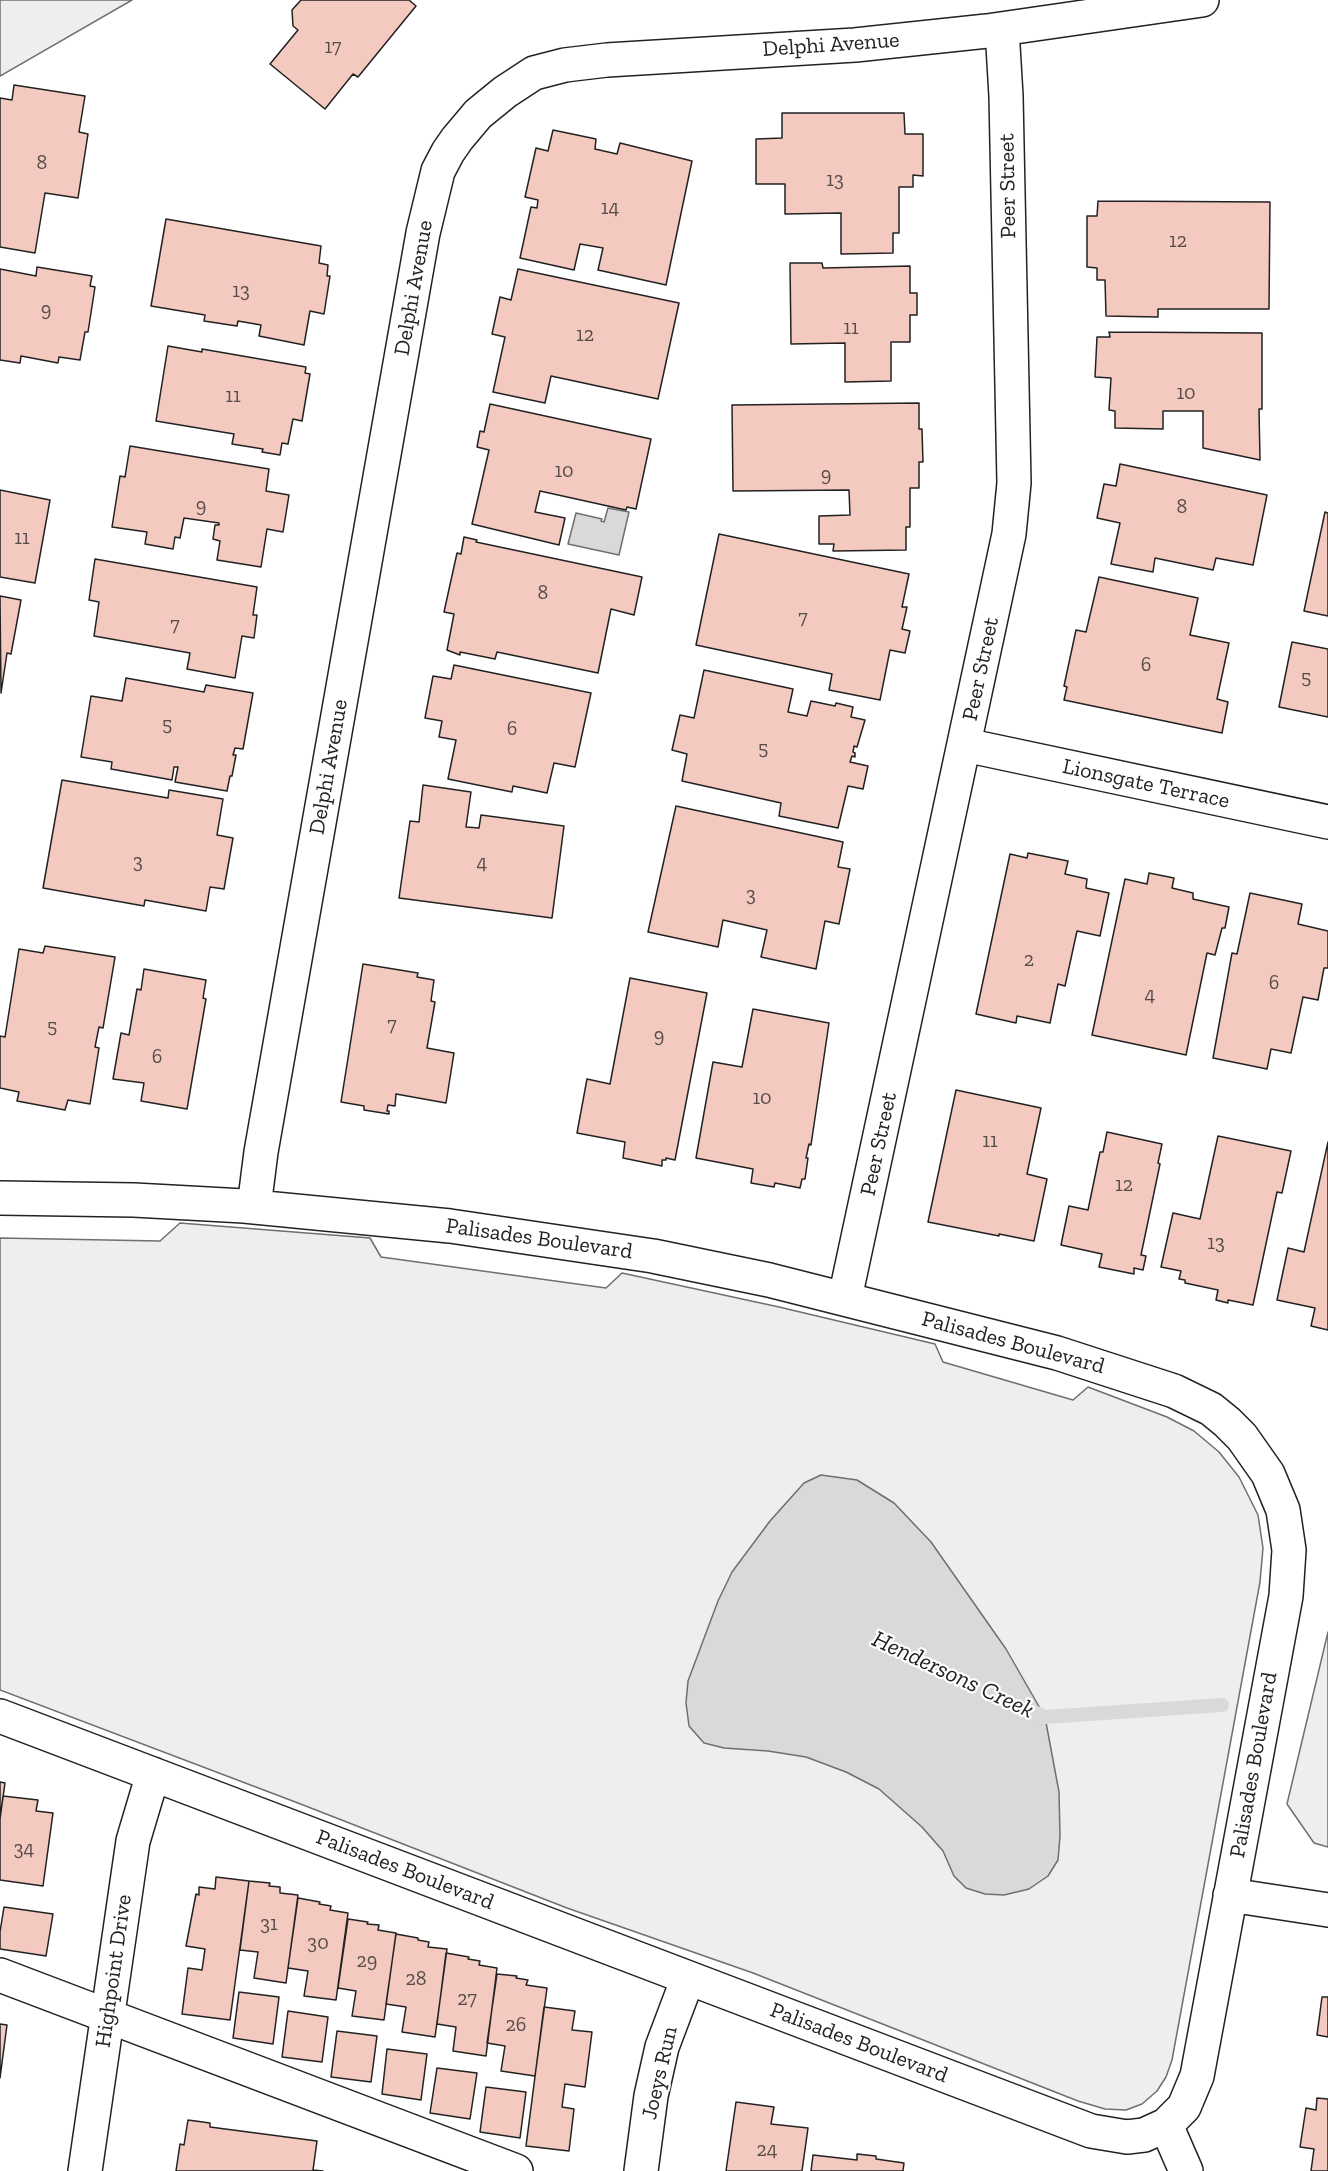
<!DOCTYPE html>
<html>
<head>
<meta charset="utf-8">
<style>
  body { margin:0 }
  canvas { display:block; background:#fff }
</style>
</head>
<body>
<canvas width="1328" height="2171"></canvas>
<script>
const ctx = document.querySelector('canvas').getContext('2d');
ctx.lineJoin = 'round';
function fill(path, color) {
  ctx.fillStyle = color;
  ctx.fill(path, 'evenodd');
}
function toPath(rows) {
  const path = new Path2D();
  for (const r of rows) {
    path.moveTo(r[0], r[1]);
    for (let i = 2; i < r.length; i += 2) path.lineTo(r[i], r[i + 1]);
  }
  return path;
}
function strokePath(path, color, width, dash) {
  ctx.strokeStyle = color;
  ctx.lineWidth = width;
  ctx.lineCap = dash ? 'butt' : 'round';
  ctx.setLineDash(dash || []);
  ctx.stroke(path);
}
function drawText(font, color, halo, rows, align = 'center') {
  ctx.font = font + ' "Zilla Slab",serif';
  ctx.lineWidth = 4.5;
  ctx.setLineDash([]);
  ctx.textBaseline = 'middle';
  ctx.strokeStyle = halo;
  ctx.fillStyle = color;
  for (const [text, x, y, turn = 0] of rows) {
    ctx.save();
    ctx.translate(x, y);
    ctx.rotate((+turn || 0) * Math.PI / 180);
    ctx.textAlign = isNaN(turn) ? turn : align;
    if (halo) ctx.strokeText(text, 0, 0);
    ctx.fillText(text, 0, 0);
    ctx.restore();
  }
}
const green = toPath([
  [0,0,132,0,0,76,0,0],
  [180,1223,370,1238,381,1257,606,1288,622,1273,779,1307,935,1344,943,1362,1073,1400,1088,1387,1167,1417,1194,1431,1219,1452,1239,1477,1258,1515,1263,1548,1260,1582,1172,2060,1166,2077,1157,2091,1142,2104,1126,2110,1105,2109,1078,2101,753,1973,567,1908,298,1803,0,1690,0,1238,160,1241,180,1223],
  [1328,1632,1328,1847,1314,1843,1287,1804,1328,1632]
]);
const water = toPath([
  [608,508,629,512,619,555,568,544,576,513,602,519,601,521,604,522,608,508],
  [821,1475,857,1480,894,1503,931,1542,1006,1649,1045,1717,1059,1792,1060,1836,1058,1860,1048,1876,1029,1889,1004,1895,985,1894,966,1888,954,1876,943,1851,922,1827,879,1789,846,1772,806,1757,768,1751,724,1748,704,1743,689,1726,686,1703,688,1681,718,1601,732,1572,770,1521,804,1483,821,1475]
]);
const stream = toPath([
  [1029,1710,1045,1717,1222,1705]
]);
const building = toPath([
  [301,0,409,0,416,6,358,77,353,74,325,109,270,64,298,30,293,26,292,10,301,0],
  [14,85,85,96,79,132,88,134,78,198,45,193,35,253,0,247,0,98,12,100,14,85],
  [782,113,904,113,905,134,923,134,923,176,913,175,913,187,899,187,899,233,893,233,893,253,841,254,841,213,785,214,785,184,756,184,756,139,782,138,782,113],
  [553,130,596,139,595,149,617,154,620,143,692,161,666,285,598,270,603,248,580,244,574,270,520,258,531,207,537,208,538,200,525,197,536,148,548,151,553,130],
  [1098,201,1270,202,1269,309,1158,309,1158,317,1106,316,1105,280,1097,280,1097,268,1087,267,1087,216,1097,216,1098,201],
  [166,219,321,246,319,263,328,265,327,276,330,276,324,314,310,311,304,345,259,336,261,325,238,321,237,326,204,321,205,315,151,306,166,219],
  [790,263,822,263,823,268,910,266,910,293,917,293,917,315,910,315,910,342,891,342,891,381,845,382,845,343,791,344,790,263],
  [37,267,92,276,90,286,95,287,88,332,85,332,80,360,59,357,58,363,21,356,20,363,0,360,0,269,36,276,37,267],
  [518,269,679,303,658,399,551,376,545,403,493,392,505,337,492,334,500,297,511,300,518,269],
  [1109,332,1262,333,1262,409,1259,409,1260,460,1203,448,1203,411,1163,411,1163,429,1115,428,1115,411,1109,410,1111,378,1095,377,1097,337,1110,337,1109,332],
  [168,346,202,352,202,349,306,367,305,373,310,374,302,421,293,419,288,444,282,443,280,455,262,452,263,449,232,444,234,434,156,421,168,346],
  [919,403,919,429,922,429,923,462,919,462,919,488,910,488,910,527,906,527,906,550,833,551,834,544,819,544,819,516,850,515,849,490,733,491,732,405,919,403],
  [490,404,651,439,636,509,627,507,626,510,540,491,535,512,565,518,559,545,472,524,489,450,477,447,480,431,484,432,490,404],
  [130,446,269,469,266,491,289,495,283,532,267,529,261,567,217,560,220,541,213,539,215,525,219,525,219,523,184,518,180,538,175,537,173,549,145,544,147,532,112,527,120,476,125,477,130,446],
  [1120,464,1267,495,1253,565,1216,558,1213,570,1155,558,1153,572,1111,564,1120,523,1097,518,1104,484,1116,486,1120,464],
  [0,490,50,500,35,583,0,577,0,490],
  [1325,512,1328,513,1328,616,1304,611,1325,512],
  [719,534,909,574,902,607,907,607,902,629,910,631,905,653,890,650,880,700,829,690,832,674,696,645,719,534],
  [464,537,477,540,476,542,642,577,634,615,611,609,598,673,497,652,495,659,460,652,460,655,447,650,454,614,444,612,457,553,461,554,464,537],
  [95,559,257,587,253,615,257,615,254,638,242,636,235,678,187,669,190,653,94,636,99,602,89,600,95,559],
  [1099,577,1198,598,1190,635,1229,643,1217,699,1228,702,1222,733,1064,700,1067,687,1064,686,1076,630,1086,632,1099,577],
  [0,596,21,600,11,654,7,653,1,693,0,596],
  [1292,642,1328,649,1328,717,1279,707,1292,642],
  [454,665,591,693,575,767,554,763,547,793,513,786,512,792,448,779,456,740,439,737,442,721,425,718,433,676,451,679,454,665],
  [704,670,793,689,788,712,807,716,811,701,835,706,836,703,853,707,851,717,865,720,857,747,854,746,853,752,855,753,855,757,852,756,850,762,868,766,863,789,848,786,838,828,779,816,781,803,682,781,687,754,672,750,680,715,694,718,704,670],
  [126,678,204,692,206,685,253,693,243,749,235,748,233,755,236,755,232,776,230,776,227,791,175,782,178,767,174,767,172,780,111,769,112,762,81,757,91,696,122,701,126,678],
  [62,780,168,798,169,790,223,799,217,835,233,838,224,889,210,887,206,911,145,900,144,906,43,888,62,780],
  [423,785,471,792,466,827,479,828,481,815,564,826,552,918,399,898,410,821,419,822,423,785],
  [676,806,843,842,838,867,850,869,839,924,825,921,816,969,761,957,767,930,723,920,718,947,648,932,676,806],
  [1028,853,1068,861,1065,874,1087,879,1086,888,1109,893,1100,936,1077,931,1065,986,1058,984,1050,1023,1017,1016,1016,1023,976,1014,1010,854,1027,858,1028,853],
  [1149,873,1174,878,1172,888,1193,893,1193,899,1229,907,1225,928,1222,928,1215,955,1207,953,1186,1055,1092,1035,1125,879,1147,884,1149,873],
  [1250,893,1302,904,1298,924,1328,931,1328,968,1324,968,1318,1000,1303,997,1291,1053,1271,1049,1267,1069,1213,1058,1232,953,1237,954,1250,893],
  [45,946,115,957,103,1028,99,1027,95,1047,99,1048,90,1104,68,1100,65,1110,17,1101,19,1092,0,1088,0,1036,5,1037,19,949,43,953,45,946],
  [363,964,418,973,417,977,434,980,431,1001,435,1002,427,1048,454,1053,446,1103,396,1094,395,1106,388,1105,387,1111,389,1111,389,1114,364,1110,364,1106,341,1102,363,964],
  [144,969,206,980,203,998,206,999,187,1109,141,1101,144,1083,113,1079,121,1033,129,1035,137,989,141,990,144,969],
  [630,978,707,993,675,1160,666,1158,666,1160,662,1160,662,1166,623,1158,625,1142,577,1133,587,1079,610,1084,630,978],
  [753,1009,829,1023,811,1145,809,1144,806,1158,808,1158,805,1179,802,1179,800,1188,775,1183,774,1187,751,1183,753,1169,696,1158,713,1062,742,1067,753,1009],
  [956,1090,1041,1108,1027,1174,1047,1179,1034,1241,999,1234,999,1236,928,1222,956,1090],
  [1107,1132,1162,1144,1158,1163,1160,1164,1141,1255,1146,1256,1143,1270,1134,1268,1134,1274,1099,1267,1102,1254,1061,1245,1069,1206,1088,1210,1100,1152,1103,1152,1107,1132],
  [1218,1136,1291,1151,1282,1193,1277,1192,1253,1305,1228,1300,1228,1303,1216,1300,1218,1290,1185,1283,1185,1280,1179,1279,1181,1271,1161,1267,1173,1213,1200,1219,1218,1136],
  [1328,1142,1328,1330,1311,1326,1315,1308,1277,1300,1288,1248,1304,1252,1328,1142],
  [0,1782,5,1783,0,1819,0,1782],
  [3,1796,38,1800,36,1811,53,1813,43,1886,0,1880,0,1819,3,1796],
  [216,1877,249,1881,230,2020,182,2014,188,1968,202,1970,205,1949,186,1946,196,1894,199,1895,199,1887,215,1889,216,1877],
  [249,1881,270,1883,269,1886,280,1887,280,1893,298,1895,286,1983,254,1978,258,1952,240,1950,249,1881],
  [298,1898,320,1902,319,1904,331,1906,330,1910,348,1913,336,2000,304,1996,308,1971,288,1968,298,1898],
  [4,1907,53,1914,46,1956,0,1949,0,1932,4,1907],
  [348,1919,368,1922,367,1924,379,1925,378,1930,396,1933,384,2020,352,2016,356,1991,338,1988,348,1919],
  [396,1934,418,1938,418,1940,429,1942,428,1947,447,1949,435,2037,402,2032,406,2007,386,2004,396,1934],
  [446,1953,469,1957,468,1959,480,1961,479,1965,497,1968,486,2056,453,2051,456,2027,437,2024,446,1953],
  [497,1974,517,1976,516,1978,528,1980,526,1985,547,1988,535,2076,501,2071,505,2046,487,2043,497,1974],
  [239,1992,279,1997,273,2044,233,2038,239,1992],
  [1322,1997,1328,1997,1328,2037,1317,2035,1322,1997],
  [544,2007,575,2011,572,2030,592,2032,585,2087,565,2084,562,2107,574,2109,569,2151,526,2146,544,2007],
  [288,2011,328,2017,322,2062,282,2057,288,2011],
  [0,2024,7,2025,0,2078,0,2024],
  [337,2031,377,2036,371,2082,331,2077,337,2031],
  [387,2049,427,2054,421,2100,382,2094,387,2049],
  [437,2068,477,2073,470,2119,430,2113,437,2068],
  [486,2087,526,2092,520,2138,480,2132,486,2087],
  [1317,2098,1328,2099,1328,2171,1311,2171,1314,2149,1300,2147,1306,2108,1316,2110,1317,2098],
  [736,2102,774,2107,771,2124,808,2128,802,2171,726,2171,736,2102],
  [188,2120,210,2123,210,2127,317,2141,313,2170,323,2171,176,2171,180,2144,184,2145,188,2120],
  [857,2154,876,2156,876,2159,904,2163,903,2171,811,2171,813,2155,857,2160,857,2154]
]);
const minor = toPath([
  [965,745,1328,822],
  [0,1198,134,1200,244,1206,450,1226,653,1256,769,1280,1057,1353,1174,1391,1211,1409,1227,1422,1242,1437,1268,1474,1283,1510,1289,1550,1286,1596,1197,2076,1184,2107,1166,2125,1144,2135,1127,2137,1091,2131,0,1716],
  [254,1207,261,1152,423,233,438,171,448,152,457,139,478,114,505,92,534,73,565,65,607,60,855,45,987,31,1202,0],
  [845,1298,1009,534,1014,483,1006,96,1002,29],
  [1230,1895,1328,1910],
  [0,1975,516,2171],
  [1166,2125,1186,2171],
  [85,2171,133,1841,153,1774],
  [641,2171,651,2096,662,2047,688,1978]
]);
const numberNames = [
  ["17",333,47],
  ["8",42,163],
  ["13",835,180],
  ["14",610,208],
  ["12",1178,241],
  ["13",241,291],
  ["9",46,310],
  ["11",851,328],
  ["12",585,335],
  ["10",1186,393],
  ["11",233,396],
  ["10",564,471],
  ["9",826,475],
  ["9",201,506],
  ["8",1182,507],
  ["11",22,538],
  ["8",543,593],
  ["7",803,618],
  ["7",175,625],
  ["6",1146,665],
  ["5",1306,678],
  ["5",167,725],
  ["6",512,729],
  ["5",763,749],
  ["3",138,862],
  ["4",482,863],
  ["3",751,895],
  ["2",1029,960],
  ["6",1274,983],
  ["4",1150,995],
  ["7",392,1025],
  ["5",52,1027],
  ["9",659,1036],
  ["6",157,1057],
  ["10",762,1098],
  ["11",990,1141],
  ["12",1124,1185],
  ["13",1216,1243],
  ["34",24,1849],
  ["31",269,1924],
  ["30",318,1943],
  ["29",367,1961],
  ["28",416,1979],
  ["27",467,1999],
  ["26",516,2025],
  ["24",767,2150]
];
const streetNames = [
  ["Delphi Avenue",831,45,-4],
  ["Peer Street",1008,186,-91],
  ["Delphi Avenue",414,288,-80],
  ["Peer Street",981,669,-78],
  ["Delphi Avenue",329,767,-80],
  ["Lionsgate Terrace",1146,784,12],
  ["Peer Street",879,1144,-78],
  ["Palisades Boulevard",539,1239,8],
  ["Palisades Boulevard",1013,1343,15],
  ["Palisades Boulevard",1254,1765,-80],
  ["Palisades Boulevard",405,1870,21],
  ["Highpoint Drive",114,1971,-82],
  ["Palisades Boulevard",859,2043,21],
  ["Joeys Run",660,2073,-77]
];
const waterNames = [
  ["Hendersons Creek",953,1675,25]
];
fill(green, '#eee');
strokePath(green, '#6f6f6f', 1.5);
fill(water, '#d9d9d9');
strokePath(water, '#6f6f6f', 1.5);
strokePath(stream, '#d9d9d9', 14);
fill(building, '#f3c9c0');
strokePath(building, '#222', 1.5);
strokePath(minor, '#222', 36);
strokePath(minor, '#fff', 33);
drawText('20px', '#564c4a', null, numberNames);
drawText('22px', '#222', '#fff', streetNames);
drawText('italic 24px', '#222', '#fff', waterNames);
</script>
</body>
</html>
